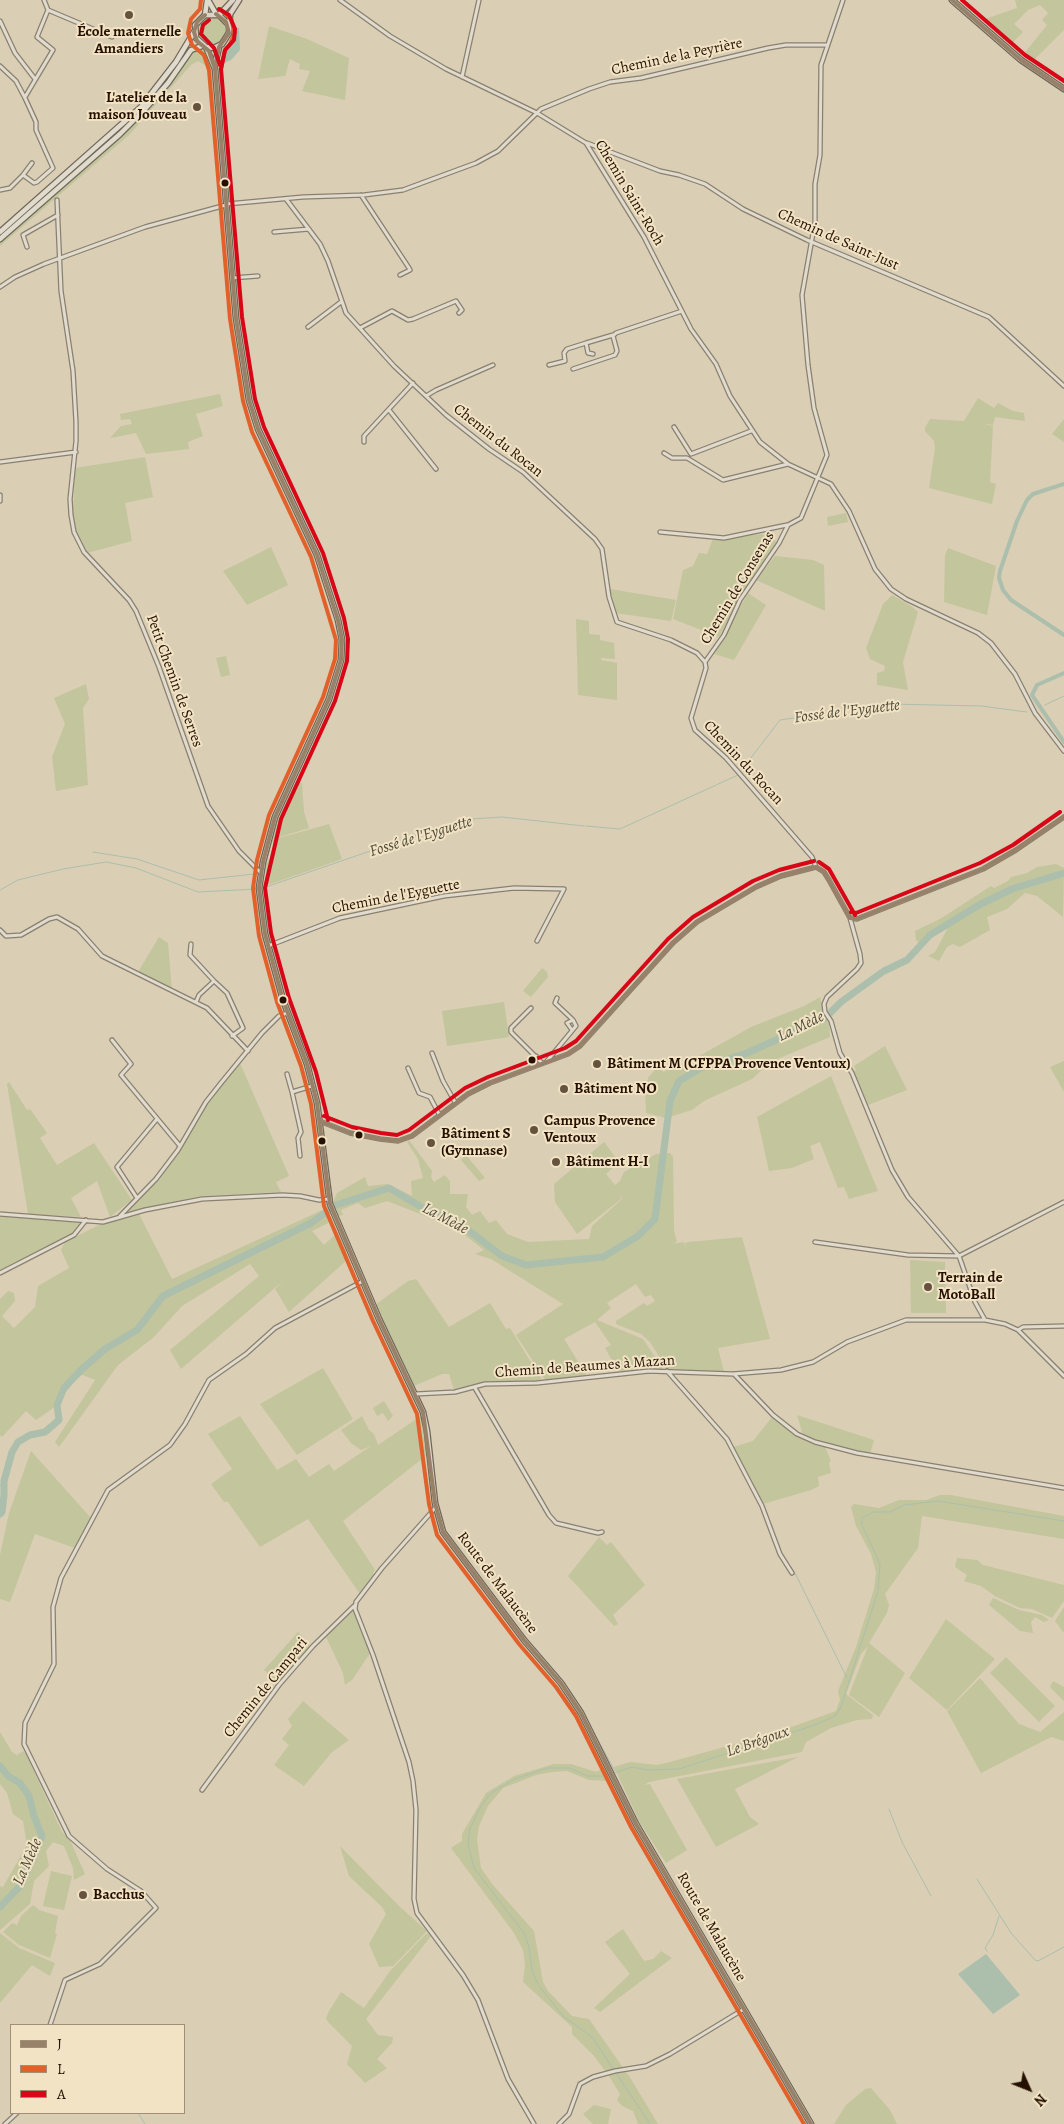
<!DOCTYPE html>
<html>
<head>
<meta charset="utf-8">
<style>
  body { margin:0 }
  #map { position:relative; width:1064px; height:2124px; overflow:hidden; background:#daceb4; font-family:Alegreya,serif }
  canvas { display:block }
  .legend { position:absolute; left:10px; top:2024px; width:175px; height:90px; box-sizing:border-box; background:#f1e3c4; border:1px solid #a08f76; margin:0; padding:6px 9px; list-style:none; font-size:15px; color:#261100 }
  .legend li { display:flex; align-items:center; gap:10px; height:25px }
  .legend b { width:25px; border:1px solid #a08f76 }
  .north { position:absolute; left:1004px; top:2064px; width:50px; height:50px; -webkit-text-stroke:4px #f1e3c4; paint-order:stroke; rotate:134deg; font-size:14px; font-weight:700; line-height:20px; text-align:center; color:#261100 }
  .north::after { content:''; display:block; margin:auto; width:18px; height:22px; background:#261100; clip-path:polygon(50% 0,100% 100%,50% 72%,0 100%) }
</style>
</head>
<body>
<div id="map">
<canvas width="1064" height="2124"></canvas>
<ul class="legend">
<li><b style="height:6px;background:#978168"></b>J</li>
<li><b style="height:6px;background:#e2612b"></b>L</li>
<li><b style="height:6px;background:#d90618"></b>A</li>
</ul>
<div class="north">N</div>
</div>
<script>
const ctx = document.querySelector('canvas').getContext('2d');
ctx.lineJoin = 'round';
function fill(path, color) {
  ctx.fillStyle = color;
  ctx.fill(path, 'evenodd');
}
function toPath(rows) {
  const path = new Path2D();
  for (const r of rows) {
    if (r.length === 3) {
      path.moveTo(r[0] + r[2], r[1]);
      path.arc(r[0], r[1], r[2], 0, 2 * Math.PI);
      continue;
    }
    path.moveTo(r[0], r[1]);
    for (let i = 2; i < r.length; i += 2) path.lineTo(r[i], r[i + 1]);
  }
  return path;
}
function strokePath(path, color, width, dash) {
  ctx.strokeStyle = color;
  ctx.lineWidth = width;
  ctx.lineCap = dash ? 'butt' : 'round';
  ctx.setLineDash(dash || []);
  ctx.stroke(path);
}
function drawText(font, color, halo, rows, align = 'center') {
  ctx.font = font + ' Alegreya,serif';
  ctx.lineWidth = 4;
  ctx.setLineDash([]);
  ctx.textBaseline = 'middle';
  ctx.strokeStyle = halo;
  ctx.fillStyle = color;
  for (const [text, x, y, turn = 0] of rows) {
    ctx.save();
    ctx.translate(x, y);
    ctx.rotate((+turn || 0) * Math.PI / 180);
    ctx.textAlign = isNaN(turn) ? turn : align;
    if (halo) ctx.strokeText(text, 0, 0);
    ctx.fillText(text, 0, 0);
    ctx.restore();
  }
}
const green = toPath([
  [1015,0,1064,0,1064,30,1032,62,1023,55,1047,25,1042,20,1048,13,1040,5,1028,10,1014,24,1023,32,1010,45,982,20,1017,8],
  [212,31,14],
  [269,26,307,39,349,58,345,100,302,91,310,71,299,69,300,64,290,59,285,76,258,79],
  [196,50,204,50,210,58,212,69,198,61,191,65,129,135,0,246,0,242,144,115],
  [220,394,223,406,196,414,203,436,188,442,189,449,146,454,136,433,110,438,121,426,132,424,130,419,121,420,120,414],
  [978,398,994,408,998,403,1013,411,1024,413,1025,421,995,417,993,425,980,423,993,426,990,482,996,484,992,504,929,488,935,448,934,441,925,431,925,428,930,419,964,421],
  [1064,419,1064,442,1052,434],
  [145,457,153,497,125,503,132,541,87,553,76,532,73,517,75,468],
  [846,513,848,522,828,526,827,517],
  [762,534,778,542,742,594,719,637,673,619,683,570,693,566,699,553,707,554,713,539],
  [271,547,288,585,247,605,223,571],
  [948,548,996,566,987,615,944,602,945,555],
  [775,556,813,560,824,565,825,611,756,580],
  [610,589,676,600,671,621,615,613],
  [748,593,766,605,734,660,714,654],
  [892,595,911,606,918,612,903,662,908,690,877,685,877,673,884,671,885,666,870,659,866,648,883,604],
  [576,619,589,621,589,634,600,635,600,640,614,643,615,659,601,658,601,660,617,663,617,700,578,695],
  [226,656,230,675,221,677,216,658],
  [86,684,89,699,83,708,88,785,56,791,52,757,65,724,54,698],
  [296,781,302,783,304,812,309,828,273,839,280,815],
  [329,824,342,859,265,886,266,863,275,852,272,840],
  [1056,864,1064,868,1063,917,1037,896,1025,893,1007,909,987,917,990,930,960,947,953,944,947,947,939,961,928,956,935,952,950,924,930,935,921,944,916,940,915,931,940,919,991,886,994,888,1008,881,1011,877,1027,873,1037,867],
  [159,937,168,943,172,991,138,972],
  [542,968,547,972,548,977,531,997,523,991],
  [820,997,825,1016,823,1018,745,1052,699,1067,677,1080,668,1102,666,1118,646,1113,645,1090,648,1078,658,1066,663,1072,685,1064,751,1027,804,1006],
  [504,1002,509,1037,447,1046,442,1011],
  [826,1019,829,1023,830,1037,770,1062,752,1079,704,1101,692,1110,669,1117,672,1101,680,1082,701,1070,749,1054],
  [885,1046,907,1090,868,1105,853,1073,856,1070,854,1066],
  [1064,1061,1064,1092,1050,1067],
  [240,1063,289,1176,276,1182,281,1192,200,1196,124,1213,154,1184,180,1149,207,1103],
  [831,1076,878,1191,849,1199,844,1187,838,1188,820,1142,810,1146,814,1159,792,1168,769,1171,757,1117],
  [9,1082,27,1110,30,1109,47,1133,40,1138,57,1165,94,1143,132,1200,110,1217,97,1181,71,1198,81,1217,28,1214,7,1084],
  [409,1140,432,1171,431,1177,434,1182,445,1175,450,1181,450,1194,468,1194,466,1207,472,1215,480,1211,489,1223,496,1220,507,1234,528,1242,589,1239,592,1226,622,1199,619,1193,621,1199,577,1234,555,1202,554,1184,604,1142,619,1162,606,1174,615,1185,620,1181,624,1172,656,1154,670,1153,673,1157,674,1230,677,1242,672,1244,684,1242,687,1253,685,1243,689,1242,742,1237,770,1339,718,1348,724,1372,667,1369,650,1342,641,1334,616,1324,616,1321,644,1303,647,1306,655,1301,651,1295,645,1297,636,1284,607,1303,611,1308,597,1320,643,1339,663,1369,619,1373,605,1348,611,1345,595,1322,564,1339,587,1376,546,1381,516,1335,563,1304,491,1259,475,1254,484,1250,456,1228,387,1201,365,1208,358,1203,341,1210,343,1215,338,1216,334,1200,337,1193,365,1177,368,1186,388,1184,412,1196,411,1181,423,1178,418,1159,407,1142],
  [466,1155,485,1178,479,1181,461,1160],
  [327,1208,332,1221,312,1231,324,1245,339,1231,346,1250,347,1260,289,1312,275,1289,284,1280,181,1369,170,1350,259,1276,250,1264,182,1306,154,1337,118,1365,59,1447,55,1442,95,1380,83,1375,79,1376,52,1409,36,1420,26,1411,2,1437,0,1435,0,1299,8,1291,14,1293,15,1301,2,1316,14,1328,35,1307,38,1286,69,1268,61,1250,65,1242,101,1224,139,1214,172,1279],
  [0,1216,77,1220,80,1224,74,1233,0,1271],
  [910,1260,945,1262,946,1313,911,1313],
  [416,1279,449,1327,490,1303,506,1329,510,1328,541,1379,539,1381,485,1383,454,1390,449,1374,442,1374,414,1386,375,1305,408,1281],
  [323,1368,353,1419,297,1455,260,1404],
  [384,1401,393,1416,388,1421,383,1413,377,1416,373,1408],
  [797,1415,874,1440,870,1454,815,1441,803,1435],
  [240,1416,277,1470,296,1459,309,1477,329,1464,334,1471,371,1446,361,1450,351,1443,341,1430,362,1416,369,1430,374,1434,378,1445,421,1416,427,1455,343,1521,375,1570,373,1573,374,1575,360,1594,308,1519,260,1547,228,1502,224,1502,211,1484,232,1469,208,1434],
  [772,1417,798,1436,825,1447,831,1461,829,1463,831,1473,818,1477,819,1486,811,1490,763,1504,733,1447,753,1441],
  [31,1451,91,1518,75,1548,35,1534,10,1602,0,1599,0,1555,9,1513],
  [940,1495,951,1495,1064,1516,1064,1539,922,1516,918,1548,885,1594,889,1605,887,1613,869,1643,905,1673,879,1717,849,1695,868,1646,861,1654,846,1694,873,1715,872,1719,857,1720,831,1728,806,1742,802,1752,649,1782,644,1785,650,1784,687,1850,666,1863,639,1821,614,1767,630,1762,657,1765,670,1762,775,1733,836,1711,840,1700,838,1691,856,1647,874,1589,876,1572,871,1554,856,1526,851,1507,854,1504,879,1508,899,1500,926,1500],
  [599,1537,607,1545,611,1542,645,1585,613,1615,618,1624,614,1626,568,1576],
  [957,1558,977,1560,983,1565,1064,1585,1064,1601,1052,1618,1032,1609,1020,1608,995,1596,981,1586,964,1581,967,1575,955,1567],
  [993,1598,1019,1610,1042,1615,1049,1620,1044,1622,1035,1617,1031,1622,1033,1633,1020,1631,989,1605],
  [1064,1607,1064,1633,1055,1621],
  [352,1609,365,1632,371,1652,352,1680,345,1685,343,1673,326,1637],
  [946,1619,995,1659,947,1710,909,1678],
  [298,1632,311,1647,279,1684,264,1670],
  [1006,1657,1055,1706,1039,1722,990,1673],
  [980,1678,1019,1724,1040,1732,1064,1712,1064,1741,1051,1737,981,1773,947,1711],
  [1053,1681,1064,1687,1064,1701,1050,1687],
  [303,1701,349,1740,332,1752,304,1786,274,1765,289,1745,282,1739,292,1726,288,1719],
  [0,1732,12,1752,17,1755,23,1751,26,1754,62,1832,69,1838,85,1874,74,1880,73,1868,64,1846,53,1842,46,1851,49,1866,34,1881,30,1904,0,1930,0,1886,3,1887,27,1845,23,1821,13,1814,7,1793,0,1784],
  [798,1757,735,1789,750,1817,759,1824,716,1847,677,1779],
  [554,1764,571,1764,596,1772,605,1768,610,1781,589,1780,567,1771,552,1772,536,1775,503,1788,488,1806,479,1826,477,1839,481,1868,493,1885,534,1931,543,1982,548,1991,572,2016,589,2019,631,2079,658,2124,638,2124,633,2111,622,2106,617,2100,620,2094,609,2076,594,2056,572,2034,572,2027,523,1982,525,1965,523,1950,514,1933,451,1848,462,1841,462,1834,486,1793,514,1776],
  [340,1846,399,1906,427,1931,393,1966,379,1967,369,1944,386,1914,382,1907,349,1876],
  [51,1871,72,1876,64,1910,43,1906],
  [33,1905,39,1910,58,1916,55,1933,57,1934,50,1958,19,1945,3,1932,12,1923,17,1925,21,1916],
  [623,1929,644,1961,653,1959,661,1951,672,1958,600,2012,594,2008,630,1974,605,1942],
  [0,1933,19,1948,55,1963,50,1976,32,1965,0,2003],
  [427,1933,431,1936,366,2019,378,2035,393,2037,392,2043,377,2059,387,2068,365,2083,347,2064,352,2046,328,2022,326,2018,329,2011,341,1992,364,2008,390,1971],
  [871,2088,890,2110,897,2124,834,2124,846,2105,865,2089],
  [594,2105,611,2109,608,2124,593,2124,583,2114]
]);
const water = toPath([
  [234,27,239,28,240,50,231,60,224,63,222,53,233,39],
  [986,1954,1020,1995,993,2014,958,1974]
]);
const stream = toPath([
  [1045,705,1064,696],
  [740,772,780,720,889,704,981,706,1027,712],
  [586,826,620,829,738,775],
  [93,852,137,859,199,880,254,874],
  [263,888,405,839,471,819,502,817,584,826],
  [0,890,18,880,63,869,106,862,136,868,198,892,257,889],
  [0,1486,4,1481],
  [795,1573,847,1678],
  [531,1644,560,1677,579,1706],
  [583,1713,615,1771],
  [889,1809,902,1842,931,1896],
  [977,1879,1011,1933,1035,1960,1038,1961,1064,1947],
  [987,1951,985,1948,993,1935,999,1916],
  [538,1984,532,1971,529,1947,524,1933,474,1868,468,1844,470,1829,481,1806,491,1793,515,1779,548,1768,570,1768,587,1776,604,1776,632,1767,648,1770,679,1769,815,1725,835,1716,841,1707,878,1591,880,1564,862,1525,862,1518,873,1512,890,1512,904,1505,938,1501,1064,1521],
  [539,1986,563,2016,592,2037,650,2124],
  [138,2113,145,2124]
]);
const canal = toPath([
  [1064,484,1033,494,1027,500,1017,521,1000,571,999,578,1003,590,1011,600,1064,635],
  [1064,673,1037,685,1032,695,1064,742]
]);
const river = toPath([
  [884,971,907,960,930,935,979,905,1012,889,1064,873],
  [0,1514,2,1512,4,1495,4,1481,12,1452,18,1442,30,1435,45,1432,59,1420,57,1405,64,1388,82,1369,105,1349,137,1330,163,1296,311,1223,336,1205,389,1188,423,1208,460,1224,502,1256,526,1265,603,1257,638,1236,655,1219,668,1117,670,1101,679,1081,701,1068,747,1053,825,1018,841,1002,881,973],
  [0,1766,8,1776,20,1783,29,1796,34,1816,42,1836,21,1885,0,1907]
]);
const street = toPath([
  [340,0,390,36,446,69,537,113,586,143,644,237,691,329,716,364,730,396,760,442,788,464,831,484,849,511,875,569,891,589,906,599,978,633,991,643,1015,674,1035,713,1064,751],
  [48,10,112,37],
  [0,21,15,53,35,79],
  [0,66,16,81,25,98,36,122,36,130,53,168,37,182,34,183,23,175,10,188,0,190],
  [462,77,479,0],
  [25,97,53,50,37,37,48,10,44,0],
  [587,143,660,171,679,175,705,184,743,209,807,240,989,317,1064,386],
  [23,175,32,163],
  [361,195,409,268,410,270,400,275],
  [286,199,320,244,328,261,346,313,394,366,446,415,489,449,523,472,595,539,602,549,609,597,617,622,671,640,697,653,705,662,706,668,691,718,695,730,726,758,812,857,816,867],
  [57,200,61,291,73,371,76,422,76,441,70,499,71,515,74,532,84,552,129,600,136,611,159,667,208,806,239,851,261,873],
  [227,204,303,197,364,195,403,190,476,163,498,151,541,109,589,89,610,82,641,78,768,48,786,45,827,45],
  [274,232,309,229],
  [27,247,23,235,58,215],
  [232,278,258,276],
  [0,287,15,277,44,264,145,227,226,205],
  [308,327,341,302],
  [360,328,392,311,408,320,413,319,456,301,462,310,459,313],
  [593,354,588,353,586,343,613,335],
  [549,365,565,361,564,353,567,349,586,343],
  [573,369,615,355,617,351,613,336,616,333,682,311],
  [426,396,436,390,493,365],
  [389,410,436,469],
  [674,427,691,454,751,431],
  [364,442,364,436,413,383],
  [664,453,672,458,687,458,723,480,788,464],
  [0,462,76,452],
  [0,495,0,501],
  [660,532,724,538,787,525],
  [705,662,724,635,740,600,779,543,788,525,801,518,827,455,814,408,808,365,802,295,815,222,815,184,820,155,821,65,843,0],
  [816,867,824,872,829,880,850,918,860,954,861,963,857,969,827,997,824,1004,825,1012,831,1021,840,1053,852,1073,892,1170,908,1197,959,1256,975,1302,985,1320,1005,1324,1018,1330,1064,1376],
  [850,918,857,919,983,869,1016,850,1064,817],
  [0,930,6,936,21,935,49,919,57,917,78,929,102,956,207,1008,248,1051],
  [191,944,190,955,214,981],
  [268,946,340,918,444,896,514,888,564,889,537,941],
  [557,998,555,1003,572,1019],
  [196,1002,199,995,214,981,227,993,243,1028,232,1036],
  [531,1008,511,1028,511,1032,542,1063],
  [112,1040,131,1064,121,1075,180,1146],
  [432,1053,443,1081,455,1102],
  [547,1061,576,1026,573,1020,567,1023,572,1030],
  [532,1067,532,1061,536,1056],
  [408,1068,419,1093,430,1097,439,1114],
  [287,1074,292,1092],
  [322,1122,350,1133,380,1139,398,1141,412,1136,468,1094,490,1083,568,1054,580,1046,673,943,697,922,756,887,781,876,816,867],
  [300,1156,298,1138,301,1132,292,1092,312,1086],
  [137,1198,117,1167,157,1119],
  [0,1214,103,1222,145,1210,202,1199,282,1195,300,1196,319,1200,329,1199],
  [120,1216,156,1179,178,1150,206,1102,221,1083,262,1033,279,1016,287,1013],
  [815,1242,908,1255,959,1256,1064,1202],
  [0,1273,74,1235,86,1220],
  [1018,1330,1023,1327,1064,1326],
  [667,1371,727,1439,762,1506,780,1554,792,1573],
  [734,1374,773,1415,797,1434,815,1442,857,1453,1064,1488],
  [475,1388,549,1515,556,1523,598,1533,602,1532],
  [416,1394,455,1392,485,1384,537,1383,649,1371,733,1374,781,1370,813,1362,847,1342,906,1320,985,1320],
  [436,1507,382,1568,356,1602,355,1609,373,1655,409,1762,413,1781,416,1810,414,1899,417,1913,463,1975,478,2000,508,2079,534,2124],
  [202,1790,279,1685,313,1646,354,1606],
  [50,2025,65,1980,100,1964,156,1908,141,1891,107,1869,69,1836,24,1744,25,1723,54,1664,53,1607,61,1578,108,1490,170,1445,185,1424,209,1380,246,1354,275,1328,363,1281],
  [5,2124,17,2113],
  [559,2124,569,2114,580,2084,593,2077,615,2071,646,2066,670,2054,744,2009]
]);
const secondary = toPath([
  [208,0,216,14],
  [952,0,1021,60,1064,89],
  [205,15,207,1],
  [0,232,141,107,176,62,194,32],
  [0,239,120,134,144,110,168,83,191,50,202,46]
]);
const primary = toPath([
  [219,15,233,0],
  [228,24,219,15,205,15,195,25,196,38,206,47,214,48,222,44,229,33,230,14,239,0],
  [206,47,215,69,236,318,249,400,258,429,317,555,338,620,342,640,341,660,329,699,275,817,263,862,259,888,265,934,283,1000,307,1064,317,1103,330,1204,379,1319,423,1412,427,1431,435,1503,443,1532,524,1640,561,1683,581,1713,636,1824,811,2124],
  [215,65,219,47]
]);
const bus1 = toPath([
  [952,0,1021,60,1064,89],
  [205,15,197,22,194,32,197,41,209,51,215,69,236,318,249,400,258,429,317,555,338,620,342,640,341,660,329,699,275,817,263,862,259,888,265,934,283,1000,307,1064,317,1103,330,1204,379,1319,423,1412,435,1503,443,1532,524,1640,561,1683,581,1713,636,1824,811,2124],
  [215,67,219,47,229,33,226,22,216,14],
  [816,867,824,872,850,918],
  [850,918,857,919,983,869,1016,850,1064,817],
  [322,1122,350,1133,380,1139,398,1141,412,1136,468,1094,490,1083,568,1054,580,1046,673,943,697,922,756,887,781,876,816,867]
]);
const bus2 = toPath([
  [201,0,200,9,191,19,188,33,192,45,204,55,209,70,230,319,243,401,252,432,311,557,336,640,335,659,323,697,269,815,257,860,253,888,259,936,277,1002,301,1066,311,1104,324,1206,373,1321,417,1414,429,1504,437,1535,519,1644,556,1687,576,1716,631,1827,804,2124],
  [220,9,231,19,235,33,230,44,225,50,221,69]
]);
const bus3 = toPath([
  [962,0,1025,55,1064,81],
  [219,9,229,15,235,29,234,40,225,50,221,69,242,317,255,399,264,427,323,553,344,618,348,639,347,661,335,701,281,819,265,888,271,933,289,998,316,1072,328,1120],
  [209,20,203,25,201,34,214,48,220,65],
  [819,862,829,869,855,915],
  [851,912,856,913,980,863,1013,845,1060,812],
  [324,1116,352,1127,381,1133,397,1135,409,1130,465,1088,488,1077,565,1048,576,1041,668,939,693,917,753,881,779,870,814,861]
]);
const markers = [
  [129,15,5,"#65533f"],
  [197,107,5,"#65533f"],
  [225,183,4.5,"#261100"],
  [283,1000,4.5,"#261100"],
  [532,1060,4.5,"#261100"],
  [597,1064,5,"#65533f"],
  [564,1089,5,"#65533f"],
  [534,1130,5,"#65533f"],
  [359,1135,4.5,"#261100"],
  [322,1141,4.5,"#261100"],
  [431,1143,5,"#65533f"],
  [556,1162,5,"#65533f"],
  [928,1287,5,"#65533f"],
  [83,1895,5,"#65533f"]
];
const poiNames = [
  ["École maternelle",129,32,"center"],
  ["Amandiers",129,49,"center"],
  ["L'atelier de la",187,98,"right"],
  ["maison Jouveau",187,115,"right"],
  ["Bâtiment M (CFPPA Provence Ventoux)",607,1064],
  ["Bâtiment NO",574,1089],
  ["Campus Provence",544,1121],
  ["Ventoux",544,1138],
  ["Bâtiment S",441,1134],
  ["(Gymnase)",441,1151],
  ["Bâtiment H-I",566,1162],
  ["Terrain de",938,1278],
  ["MotoBall",938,1295],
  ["Bacchus",93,1895]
];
const streetNames = [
  ["Chemin de la Peyrière",677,57,-12],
  ["Chemin Saint-Roch",629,193,59],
  ["Chemin de Saint-Just",838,240,24],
  ["Chemin du Rocan",498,441,38],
  ["Chemin de Consenas",738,588,-59],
  ["Petit Chemin de Serres",174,681,70],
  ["Chemin du Rocan",743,763,47],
  ["Chemin de l'Eyguette",396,897,-11],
  ["Chemin de Beaumes à Mazan",585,1367,-4],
  ["Route de Malaucène",497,1583,53],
  ["Chemin de Campari",266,1688,-51],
  ["Route de Malaucène",711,1927,60]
];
const waterNames = [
  ["Fossé de l'Eyguette",847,712,-7],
  ["Fossé de l'Eyguette",421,837,-17],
  ["La Mède",801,1027,-26],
  ["La Mède",445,1219,28],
  ["Le Brégoux",758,1742,-19],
  ["La Mède",28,1862,-66]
];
fill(green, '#c3c59d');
fill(water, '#abbfac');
strokePath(stream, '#abbfac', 1);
strokePath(canal, '#abbfac', 4);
strokePath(river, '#abbfac', 7);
strokePath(street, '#8a8070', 5.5);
strokePath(secondary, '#706758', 7);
strokePath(primary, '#706758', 7);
strokePath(street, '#e1dbce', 3);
strokePath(secondary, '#e1dbce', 4.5);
strokePath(primary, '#dcd5c7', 4.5);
strokePath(bus1, '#978168', 4);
strokePath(bus2, '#e2612b', 4);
strokePath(bus3, '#d90618', 4);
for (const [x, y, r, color] of markers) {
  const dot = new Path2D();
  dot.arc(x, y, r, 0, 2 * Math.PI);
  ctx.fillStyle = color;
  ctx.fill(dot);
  strokePath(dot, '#f1e3c4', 2);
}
drawText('bold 15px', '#261100', '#f1e3c4', poiNames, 'left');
drawText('15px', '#261100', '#f1e3c4', streetNames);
drawText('italic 16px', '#4e4b3b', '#f1e3c4', waterNames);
</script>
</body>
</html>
